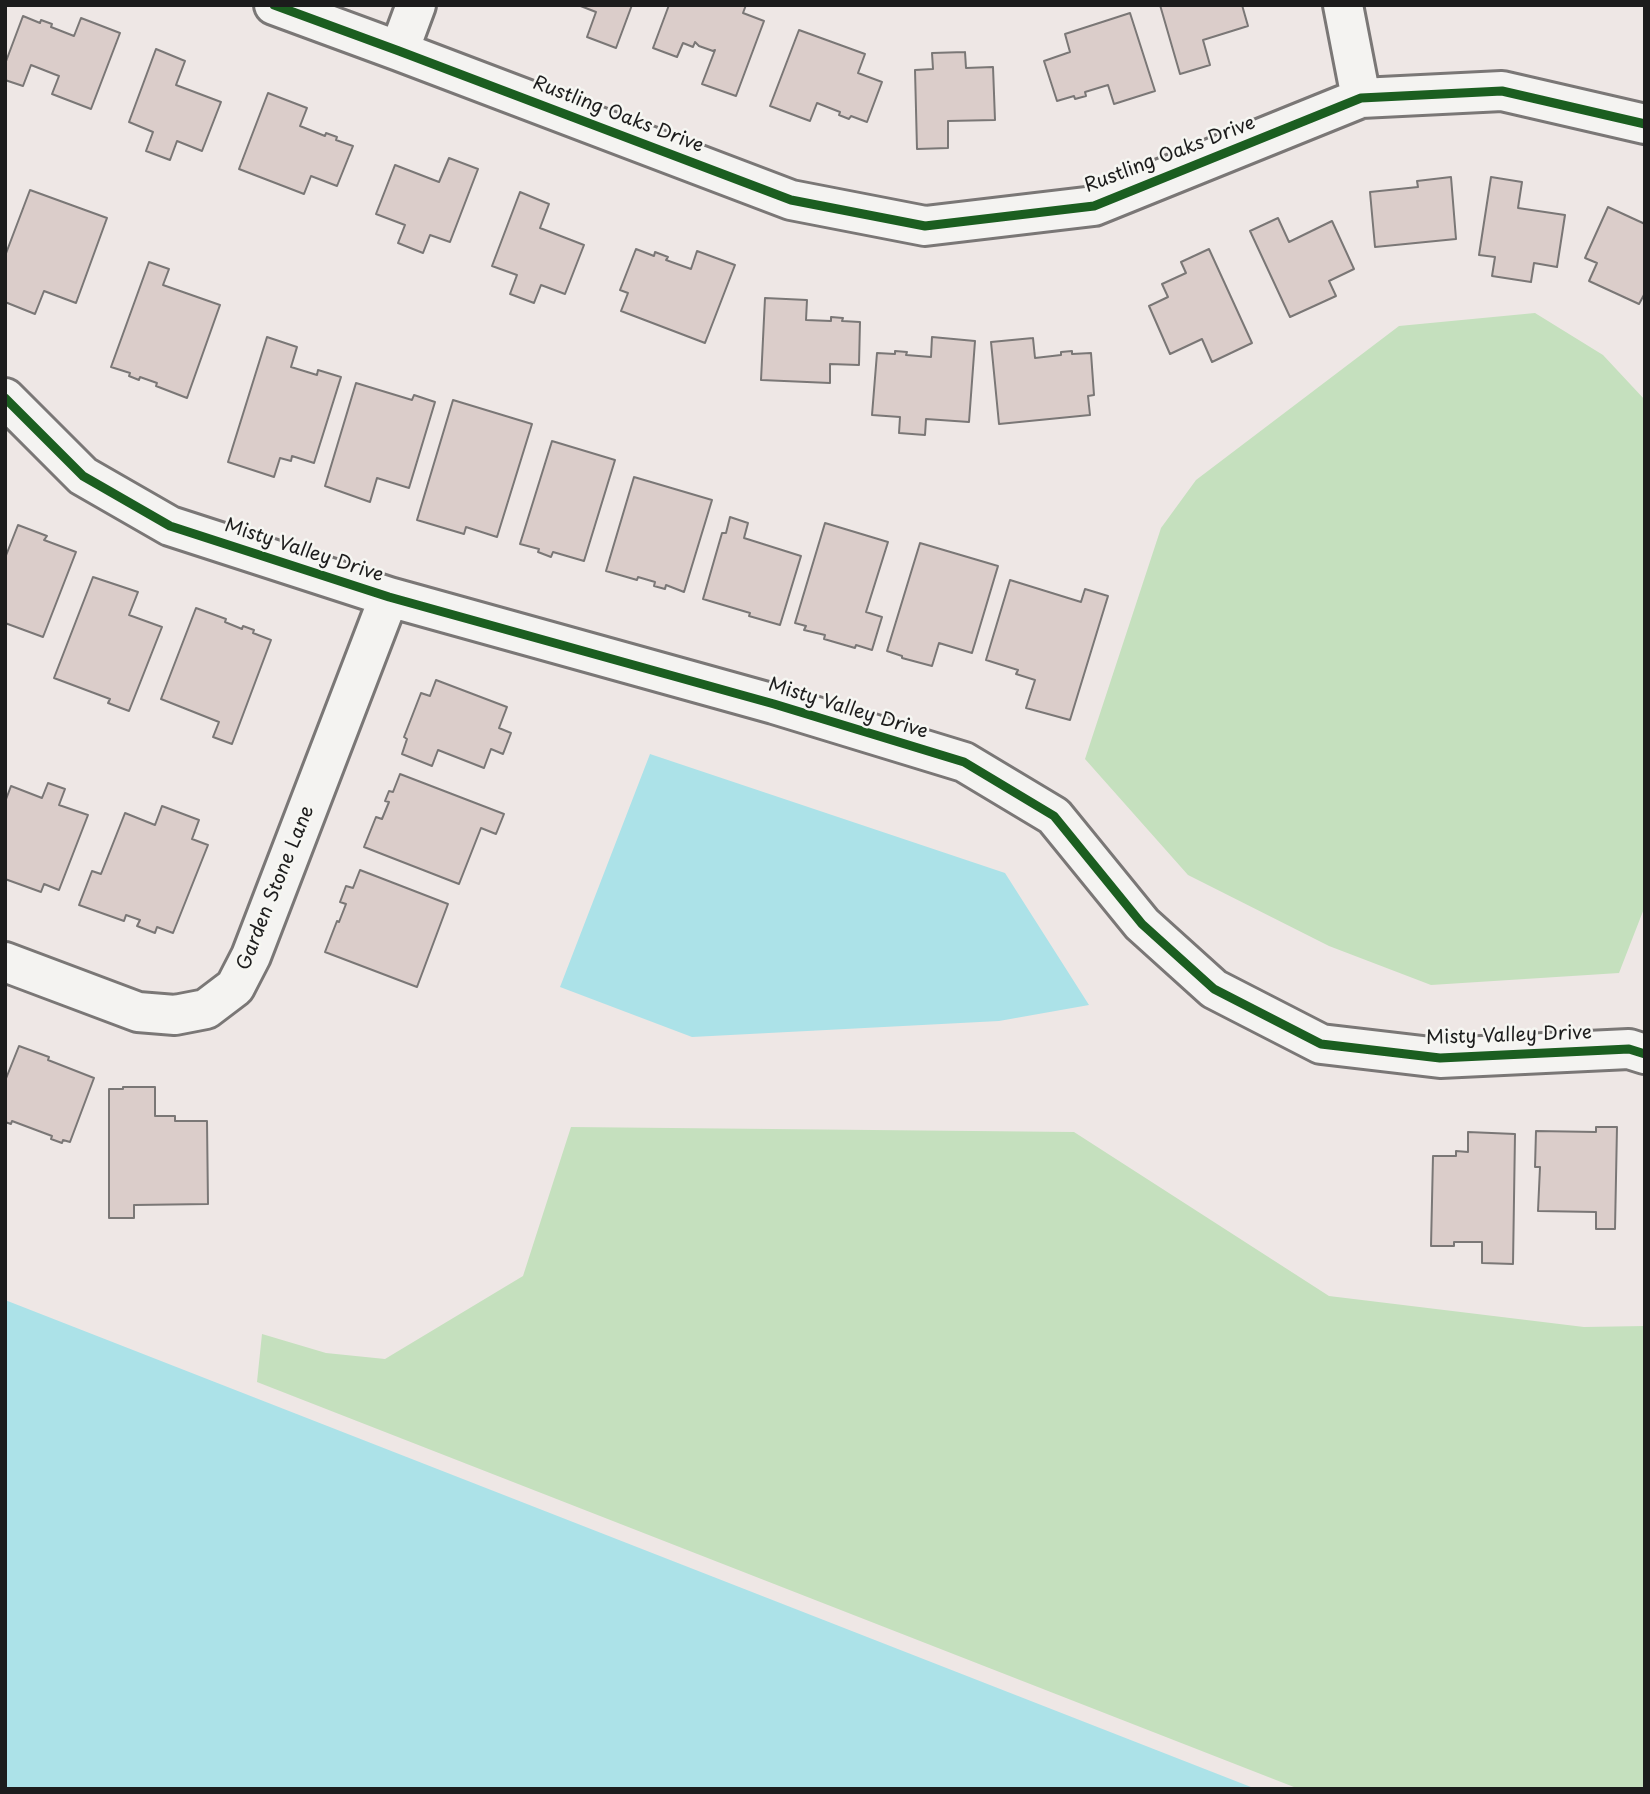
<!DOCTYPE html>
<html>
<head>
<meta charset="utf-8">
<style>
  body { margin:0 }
  #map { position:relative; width:1650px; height:1794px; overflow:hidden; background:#eee7e5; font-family:"Playpen Sans",sans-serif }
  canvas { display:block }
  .frame { position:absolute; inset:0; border:7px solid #1c1c1c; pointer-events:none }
</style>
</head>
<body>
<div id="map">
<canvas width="1650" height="1794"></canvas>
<div class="frame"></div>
</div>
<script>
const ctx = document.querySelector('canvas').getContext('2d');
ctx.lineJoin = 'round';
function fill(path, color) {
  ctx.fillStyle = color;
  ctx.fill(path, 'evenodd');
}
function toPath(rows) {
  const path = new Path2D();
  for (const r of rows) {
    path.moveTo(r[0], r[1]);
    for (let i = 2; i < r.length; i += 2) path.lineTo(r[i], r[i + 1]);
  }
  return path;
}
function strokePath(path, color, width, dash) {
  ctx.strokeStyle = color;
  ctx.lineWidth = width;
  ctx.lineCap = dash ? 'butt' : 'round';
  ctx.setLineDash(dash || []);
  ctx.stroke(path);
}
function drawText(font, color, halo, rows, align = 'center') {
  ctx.font = font + ' "Playpen Sans",sans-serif';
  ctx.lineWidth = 5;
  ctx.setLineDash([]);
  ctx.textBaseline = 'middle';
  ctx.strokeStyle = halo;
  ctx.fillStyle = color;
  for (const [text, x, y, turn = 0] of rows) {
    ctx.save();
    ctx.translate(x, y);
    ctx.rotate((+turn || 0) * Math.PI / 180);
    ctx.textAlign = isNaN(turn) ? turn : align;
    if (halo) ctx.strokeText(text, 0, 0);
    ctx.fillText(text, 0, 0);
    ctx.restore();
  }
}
const green = toPath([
  [1535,313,1603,355,1645,400,1645,906,1619,973,1431,985,1329,946,1188,875,1085,759,1161,528,1196,480,1399,326],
  [571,1127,1074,1132,1329,1296,1584,1327,1645,1326,1645,1789,1299,1789,257,1382,262,1334,326,1353,385,1359,523,1276]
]);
const water = toPath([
  [650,754,1005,873,1089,1005,999,1021,692,1037,560,987],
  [5,1300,1256,1789,5,1789]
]);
const building = toPath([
  [578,5,632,5,616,48,587,37,596,12,578,5],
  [669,5,746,5,743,13,764,21,736,96,702,84,715,50,713,51,699,46,695,42,693,47,683,43,677,57,653,48,669,5],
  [1160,5,1242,5,1248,26,1203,40,1210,65,1180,74,1160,5],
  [1130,13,1155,91,1114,104,1108,85,1085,92,1086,96,1075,99,1074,96,1057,101,1044,61,1070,52,1065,34,1130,13],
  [23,16,40,23,41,20,52,24,51,27,74,36,81,18,120,33,91,109,52,94,59,76,31,65,23,86,5,80,5,64,23,16],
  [799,30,865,54,858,73,882,82,867,122,851,116,849,119,839,115,840,112,817,103,810,121,770,106,799,30],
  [156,49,185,61,176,85,221,102,202,151,177,141,170,160,146,151,153,132,129,122,156,49],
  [965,52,966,68,993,67,995,120,948,121,948,148,917,149,915,70,933,69,932,53,965,52],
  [268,93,307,108,300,126,325,136,326,133,337,137,336,140,353,146,337,186,311,176,304,194,239,169,268,93],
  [449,158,478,169,450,242,430,235,423,253,398,243,405,225,376,214,395,165,439,182,449,158],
  [1451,177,1456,239,1375,247,1370,192,1418,187,1417,181,1451,177],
  [1491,177,1522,182,1518,208,1565,215,1557,267,1534,263,1531,282,1492,276,1495,257,1479,255,1491,177],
  [30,190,107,218,76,303,44,291,35,314,5,302,5,256,30,190],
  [520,192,549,204,540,228,584,245,565,294,541,285,534,303,510,294,517,275,492,266,520,192],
  [1608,207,1645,224,1645,293,1639,304,1589,281,1597,263,1585,258,1608,207],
  [1278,218,1289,242,1332,221,1354,269,1329,281,1336,296,1290,317,1250,231,1278,218],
  [636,249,654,256,655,252,668,257,666,260,691,269,697,251,735,265,705,343,621,311,628,293,620,290,636,249],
  [1209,249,1252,343,1212,362,1202,339,1170,354,1149,306,1168,297,1162,284,1186,273,1181,262,1209,249],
  [149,262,169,269,163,285,220,305,187,398,156,386,157,383,140,377,139,380,129,376,130,373,111,367,149,262],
  [765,298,807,300,806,320,831,321,831,317,843,318,842,321,860,322,859,365,830,364,830,383,761,380,765,298],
  [267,337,297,347,291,367,317,375,318,370,341,377,314,463,292,456,291,461,280,458,274,477,228,462,267,337],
  [932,337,975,341,969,422,926,419,925,435,899,433,900,417,872,415,877,353,895,354,895,351,907,352,906,355,931,357,932,337],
  [1033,338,1035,358,1061,355,1061,352,1072,351,1072,354,1091,353,1094,395,1088,396,1090,415,999,424,991,342,1033,338],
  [356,383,412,400,414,395,435,402,409,488,377,478,370,502,325,486,356,383],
  [453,400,532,424,497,537,466,527,464,534,417,520,453,400],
  [552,441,615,460,584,561,553,552,551,557,538,552,539,549,520,544,552,441],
  [634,477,712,500,684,592,666,585,665,589,654,586,655,582,638,577,637,580,606,571,634,477],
  [730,517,748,523,744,538,801,556,780,625,749,616,750,613,703,599,722,533,726,533,730,517],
  [825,523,888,542,866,612,882,617,872,650,856,645,855,648,824,639,825,635,804,630,806,626,795,623,825,523],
  [18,525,47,536,44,540,76,552,43,637,5,623,5,558,18,525],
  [920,543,998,566,972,653,939,643,932,666,902,658,902,656,887,651,920,543],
  [93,577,138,592,129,615,162,627,129,711,108,703,110,699,54,678,93,577],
  [1010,580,1081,602,1085,589,1108,596,1070,720,1026,708,1035,680,1016,674,1018,670,986,660,1010,580],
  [196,608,226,619,225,622,242,629,243,626,254,630,253,633,271,640,232,744,213,737,219,722,161,699,196,608],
  [436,680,507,707,499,728,511,733,503,754,491,749,484,768,438,750,432,766,402,754,407,739,404,737,421,693,430,696,436,680],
  [400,774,504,814,496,834,481,828,459,884,364,847,376,817,382,819,389,802,385,801,389,791,393,792,400,774],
  [48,783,65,789,59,805,88,815,59,890,44,884,41,892,5,879,5,802,11,786,42,798,48,783],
  [162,806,199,820,192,839,208,845,173,933,157,927,155,933,137,926,140,920,126,915,124,921,79,905,92,871,101,874,125,813,155,825,162,806],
  [360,870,448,904,417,987,325,952,337,921,339,922,346,904,340,902,346,886,353,888,360,870],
  [19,1046,49,1057,48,1060,94,1078,70,1142,63,1140,62,1143,51,1139,52,1136,12,1121,11,1124,5,1122,5,1081,19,1046],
  [123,1087,155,1087,155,1116,175,1116,175,1121,207,1121,208,1204,134,1205,134,1218,109,1218,109,1089,123,1089,123,1087],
  [1596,1127,1617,1127,1615,1229,1596,1229,1596,1212,1538,1211,1540,1167,1535,1167,1536,1131,1596,1132,1596,1127],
  [1468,1132,1515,1134,1513,1264,1482,1263,1482,1242,1454,1242,1454,1246,1431,1246,1433,1156,1456,1156,1456,1151,1468,1152,1468,1132]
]);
const minor = toPath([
  [274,5,399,51,791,200,925,226,1094,206,1361,98,1502,91,1645,124],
  [1343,5,1361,98],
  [399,51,416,5],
  [5,398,83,476,170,526,389,597,774,704,964,762,1054,816,1142,924,1214,989,1321,1044,1440,1058,1629,1049,1645,1054],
  [5,962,138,1012,175,1015,206,1009,235,987,251,956,389,597]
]);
const cycleway = toPath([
  [274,5,399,51,791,200,925,226,1094,206,1361,98,1502,91,1645,124],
  [5,398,83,476,170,526,389,597,774,704,964,762,1054,816,1142,924,1214,989,1321,1044,1440,1058,1629,1049,1645,1054]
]);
const streetNames = [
  ["Rustling Oaks Drive",618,115,21],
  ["Rustling Oaks Drive",1170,155,-21],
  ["Misty Valley Drive",304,551,18],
  ["Misty Valley Drive",848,709,17],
  ["Garden Stone Lane",276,888,-68],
  ["Misty Valley Drive",1509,1036,-2]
];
fill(green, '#c5e0be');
fill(water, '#ace2e8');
fill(building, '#dbcdca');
strokePath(building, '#7a7776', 2);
strokePath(minor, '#7a7776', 44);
strokePath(minor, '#f4f3f1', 38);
strokePath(cycleway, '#1b5e20', 9);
drawText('19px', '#1c1c1c', '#f6f6f2', streetNames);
</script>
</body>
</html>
